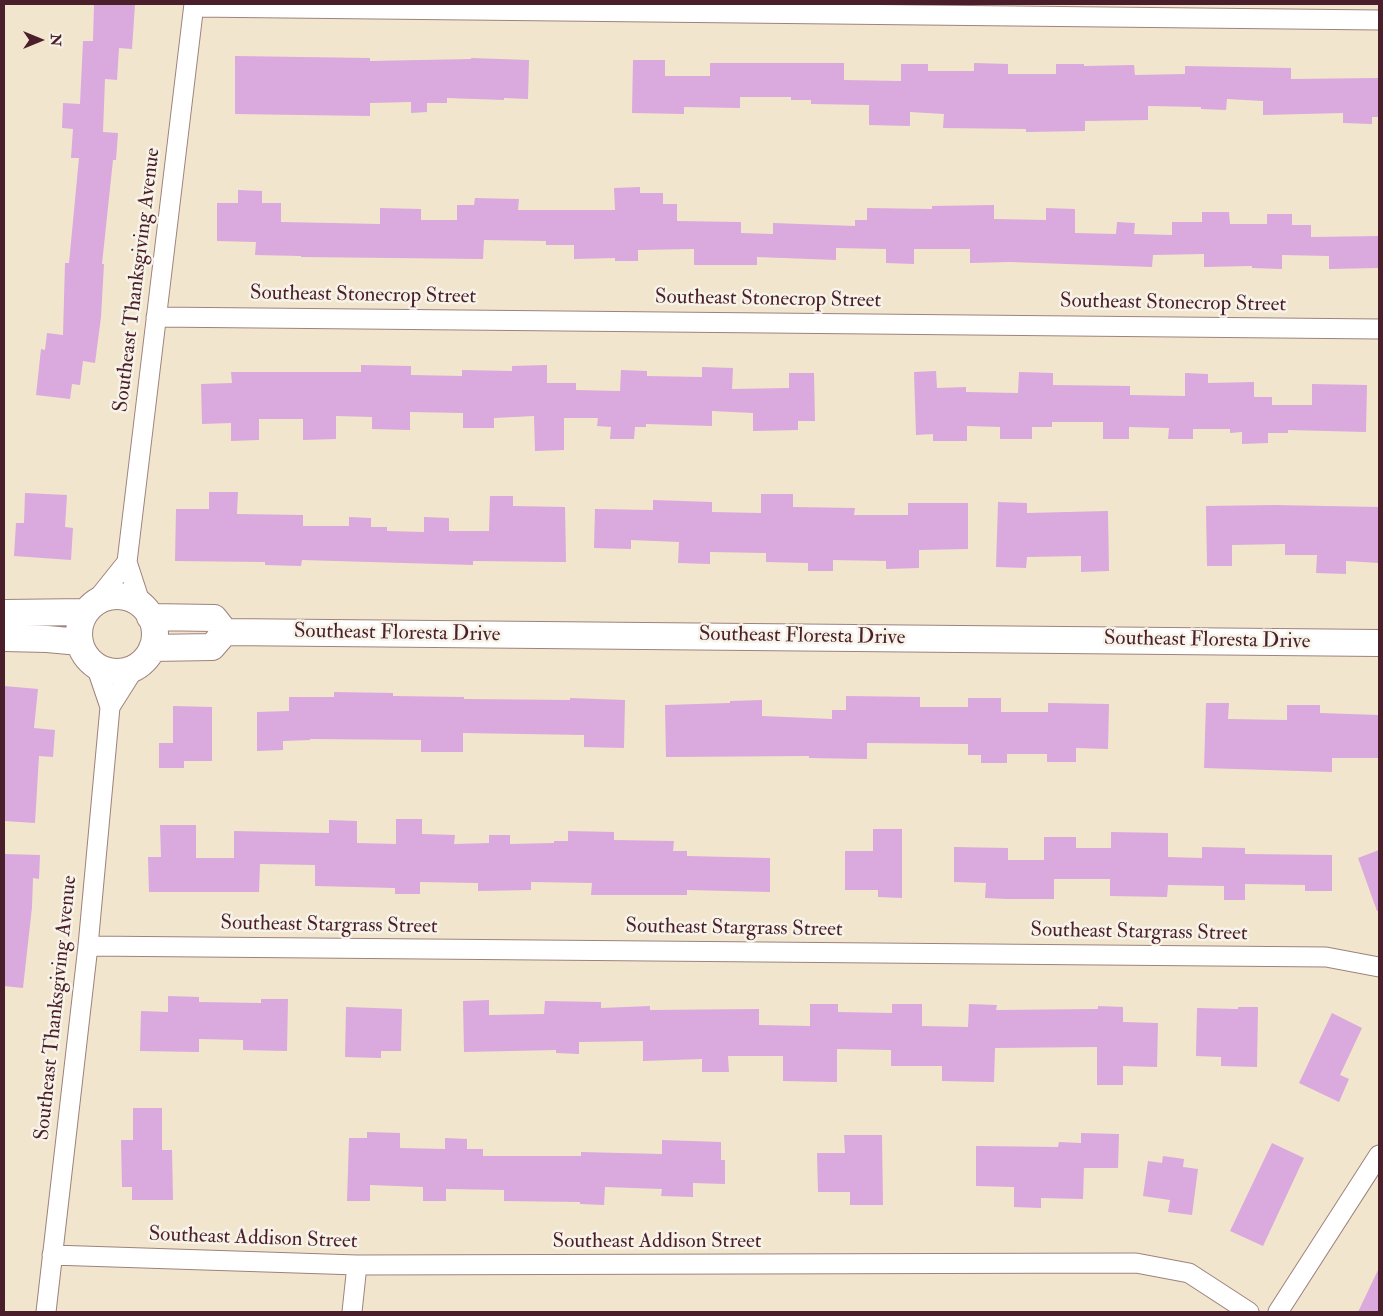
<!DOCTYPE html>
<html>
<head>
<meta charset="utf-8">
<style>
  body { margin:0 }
  #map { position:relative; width:1383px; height:1316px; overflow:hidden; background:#f2e5cd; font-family:"IM FELL Double Pica",serif }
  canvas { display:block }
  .frame { position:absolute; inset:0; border:5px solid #4a1f2b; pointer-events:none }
  .north { position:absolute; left:15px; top:15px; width:50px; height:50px; -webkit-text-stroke:4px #f7f3e8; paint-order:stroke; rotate:90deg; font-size:14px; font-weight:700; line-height:20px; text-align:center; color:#4a1f2b }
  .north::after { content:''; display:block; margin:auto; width:18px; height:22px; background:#4a1f2b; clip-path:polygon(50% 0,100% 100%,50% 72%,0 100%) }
</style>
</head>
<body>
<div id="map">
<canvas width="1383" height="1316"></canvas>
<div class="frame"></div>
<div class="north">N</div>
</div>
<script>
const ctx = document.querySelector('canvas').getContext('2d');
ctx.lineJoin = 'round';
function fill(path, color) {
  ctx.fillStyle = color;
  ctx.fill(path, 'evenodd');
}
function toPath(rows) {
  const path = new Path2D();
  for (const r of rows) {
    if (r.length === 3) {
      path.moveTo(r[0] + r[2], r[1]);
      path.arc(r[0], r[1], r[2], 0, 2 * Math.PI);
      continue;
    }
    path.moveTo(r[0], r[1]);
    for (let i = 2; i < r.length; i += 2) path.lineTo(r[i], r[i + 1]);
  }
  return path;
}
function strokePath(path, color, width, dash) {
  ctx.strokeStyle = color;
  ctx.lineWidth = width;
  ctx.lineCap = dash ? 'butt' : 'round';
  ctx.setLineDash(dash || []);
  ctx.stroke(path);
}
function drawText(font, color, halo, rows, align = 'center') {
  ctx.font = font + ' "IM FELL Double Pica",serif';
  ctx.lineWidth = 5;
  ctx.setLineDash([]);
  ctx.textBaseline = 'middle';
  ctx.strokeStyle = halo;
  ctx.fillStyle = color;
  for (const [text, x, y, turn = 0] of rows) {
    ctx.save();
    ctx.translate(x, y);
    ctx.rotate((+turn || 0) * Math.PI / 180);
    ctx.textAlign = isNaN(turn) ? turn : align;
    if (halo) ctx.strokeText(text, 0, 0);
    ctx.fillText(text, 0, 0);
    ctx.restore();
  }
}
const building = toPath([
  [94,4,135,4,132,49,119,48,117,80,105,79,103,132,118,133,116,160,113,160,102,264,104,264,101,317,95,363,83,361,80,385,72,384,70,399,36,395,41,349,45,350,47,333,63,335,65,263,69,263,79,158,71,158,73,129,62,128,63,103,80,104,83,41,93,41],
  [235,56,370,58,370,61,471,59,471,58,529,60,528,99,504,98,504,100,447,98,447,103,427,103,427,112,411,113,411,102,370,103,370,116,235,114],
  [633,60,665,60,665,76,710,76,710,63,844,63,844,80,901,81,901,64,928,64,928,71,974,71,974,63,1008,64,1008,74,1056,74,1056,64,1084,64,1084,66,1134,65,1135,75,1185,74,1185,66,1291,68,1291,79,1379,78,1379,117,1372,117,1372,124,1343,123,1343,113,1263,115,1263,101,1227,99,1226,110,1201,109,1201,107,1148,106,1148,120,1085,121,1085,131,1026,132,1026,129,943,128,944,114,910,112,910,126,869,125,869,105,811,104,811,100,791,100,791,97,740,97,740,108,684,107,684,114,632,113],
  [640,187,640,193,663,193,663,204,677,204,677,221,741,222,741,233,773,234,773,223,855,226,855,220,867,220,867,208,932,209,932,206,994,205,994,219,1046,220,1046,208,1075,209,1075,233,1116,234,1117,222,1135,223,1134,234,1172,235,1172,222,1202,222,1202,212,1229,212,1230,224,1267,224,1267,214,1292,214,1292,225,1311,225,1311,237,1379,236,1379,268,1329,269,1329,256,1282,255,1282,269,1252,268,1252,266,1204,267,1204,254,1153,255,1152,267,1010,262,970,263,970,249,914,249,914,264,886,263,886,249,836,248,836,260,757,257,757,265,694,265,694,249,638,250,638,261,615,261,615,258,574,259,574,245,546,245,546,241,484,240,483,259,301,257,301,256,255,255,256,242,217,241,217,203,238,203,238,190,262,191,262,203,281,203,281,222,380,224,380,208,421,209,421,220,457,220,457,205,474,205,475,198,519,199,518,210,615,210,614,188],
  [361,365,411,366,411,375,462,376,462,370,512,371,512,366,547,365,547,383,576,383,576,390,620,391,621,370,647,371,647,376,702,377,702,367,733,368,732,389,789,388,789,373,814,373,815,421,798,421,798,430,753,431,753,413,712,411,712,426,646,424,646,427,635,427,634,439,610,439,611,427,597,426,598,418,564,418,564,450,535,451,534,416,494,418,494,428,463,428,463,413,410,412,410,430,372,429,372,417,336,416,336,439,303,440,303,419,259,419,259,440,231,441,231,423,202,424,201,384,232,383,231,372,361,372],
  [936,371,937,388,966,387,966,392,1018,393,1019,372,1053,373,1053,385,1130,386,1130,395,1185,396,1185,373,1208,374,1208,383,1254,382,1254,397,1272,397,1272,405,1312,405,1312,384,1367,385,1366,432,1288,430,1288,433,1268,433,1268,443,1242,444,1242,432,1230,433,1230,429,1193,429,1193,439,1168,439,1169,428,1129,427,1129,439,1103,439,1103,422,1052,422,1052,427,1032,427,1032,439,1000,439,1000,427,967,426,967,441,933,441,933,434,916,435,914,372],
  [209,492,238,492,237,514,303,515,303,526,349,526,349,517,371,518,371,527,387,527,387,531,424,532,424,517,449,518,449,531,489,531,490,496,513,496,513,506,565,507,566,562,473,561,473,565,302,560,301,566,265,565,265,562,175,561,176,509,209,509],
  [25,493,67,495,65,527,73,528,71,560,14,556,16,523,24,523],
  [761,494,793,494,793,507,855,508,854,515,908,515,908,503,968,503,968,549,919,550,919,568,886,569,886,561,833,560,833,571,808,571,808,563,766,562,766,553,710,552,710,564,678,563,679,542,631,540,631,549,594,548,595,509,653,510,653,500,712,502,712,512,761,513],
  [998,502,1027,503,1027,513,1108,511,1109,571,1081,572,1081,556,1027,557,1026,568,996,567],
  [1274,505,1379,507,1379,563,1346,561,1346,574,1316,573,1317,555,1285,555,1285,544,1232,545,1232,566,1207,566,1206,506],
  [4,686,38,689,34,728,55,730,53,757,39,756,35,823,4,821],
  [334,692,393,693,393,696,464,697,464,699,570,700,570,698,625,700,624,748,584,747,584,735,463,733,463,752,421,752,421,740,310,739,310,740,283,741,283,750,257,751,257,712,289,711,289,697,334,697],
  [846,696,920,697,920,707,968,707,968,698,1001,698,1001,712,1048,712,1048,703,1109,704,1108,749,1076,748,1076,762,1047,762,1047,754,1007,754,1007,763,981,763,981,755,968,755,968,744,867,743,867,759,809,758,809,756,666,757,665,705,730,703,730,701,762,700,762,716,832,719,832,710,846,710],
  [1206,703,1229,703,1228,719,1287,720,1287,705,1320,705,1320,713,1379,715,1379,758,1332,758,1332,772,1204,768],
  [173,706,212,707,212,761,184,761,184,768,159,768,159,743,173,743],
  [396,819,422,819,422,834,455,835,454,844,489,843,489,835,510,835,510,844,554,843,554,841,568,841,568,831,614,832,614,840,674,841,673,851,687,851,687,856,770,858,770,892,687,890,687,895,591,895,592,883,531,882,531,890,478,891,478,883,420,882,420,894,395,894,395,888,315,886,315,865,260,864,259,892,149,892,148,857,161,857,160,825,196,825,196,858,234,858,234,831,329,833,329,820,357,821,357,843,396,844],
  [873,829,902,829,902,898,878,897,878,890,845,890,845,851,873,851],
  [1111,832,1168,833,1168,857,1202,858,1202,847,1245,848,1245,854,1332,855,1332,891,1305,891,1305,885,1245,884,1245,900,1224,900,1224,886,1168,885,1167,897,1110,896,1110,879,1054,879,1054,899,1007,899,985,898,986,883,954,882,954,847,1008,848,1008,860,1044,860,1044,837,1076,837,1076,848,1111,848],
  [1379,850,1379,911,1377,911,1358,858],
  [4,854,40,855,39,879,33,878,32,907,23,988,4,986],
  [168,996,199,997,199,1002,261,1003,261,999,288,999,287,1051,243,1050,243,1040,199,1039,199,1052,140,1051,141,1011,168,1012],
  [489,1000,489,1015,544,1014,545,1001,601,1002,601,1008,650,1006,650,1010,759,1009,759,1025,810,1026,810,1004,838,1004,838,1012,892,1013,892,1004,922,1004,922,1026,968,1027,969,1004,997,1005,996,1010,1098,1009,1098,1006,1123,1007,1123,1022,1158,1023,1157,1067,1123,1066,1123,1085,1097,1085,1097,1047,995,1048,994,1082,942,1081,942,1066,891,1066,891,1050,837,1049,837,1082,783,1081,783,1056,728,1056,729,1072,702,1072,702,1059,643,1061,643,1041,579,1042,579,1054,556,1053,556,1050,464,1052,463,1001],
  [346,1007,402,1009,401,1051,381,1051,381,1058,345,1057],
  [1238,1007,1258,1007,1257,1067,1221,1066,1221,1057,1196,1056,1197,1008,1238,1009],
  [1332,1013,1362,1028,1340,1075,1349,1079,1339,1102,1299,1083],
  [133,1108,162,1108,162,1150,172,1150,173,1200,132,1200,132,1187,122,1187,121,1140,133,1140],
  [367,1132,400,1133,400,1148,445,1149,445,1138,467,1139,467,1149,483,1149,483,1156,581,1156,581,1152,662,1154,662,1140,721,1142,721,1160,725,1160,725,1184,693,1183,693,1197,661,1196,662,1189,605,1187,604,1205,580,1204,580,1202,504,1201,504,1190,446,1189,446,1201,423,1201,423,1187,370,1185,370,1201,347,1201,349,1138,367,1138],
  [1081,1133,1119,1134,1118,1168,1084,1168,1083,1199,1041,1198,1041,1208,1014,1207,1014,1187,976,1186,976,1146,1058,1147,1059,1142,1081,1143],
  [844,1135,882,1135,883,1205,850,1205,850,1192,818,1192,817,1153,845,1153],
  [1272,1143,1304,1158,1263,1246,1230,1231],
  [1163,1156,1184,1159,1183,1167,1198,1169,1192,1215,1168,1212,1170,1200,1143,1196,1148,1161,1162,1163],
  [1379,1268,1379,1312,1358,1312]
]);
const street = toPath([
  [194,7,1379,20],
  [156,317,1379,329],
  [127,562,194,4],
  [91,607,127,562,141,605],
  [96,666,110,707,134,669],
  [88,946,1326,957,1379,967],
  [52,1255,357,1265,1136,1263,1189,1273,1249,1312],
  [46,1312,88,946,110,707],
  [352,1312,357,1265],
  [1278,1312,1379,1155]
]);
const secondary = toPath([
  [117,634,38],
  [4,613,86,612],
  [150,617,214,618,225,632],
  [4,638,47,639,80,642],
  [152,648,212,647,225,632,1379,643]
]);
const streetNames = [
  ["Southeast Thanksgiving Avenue",138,280,-83],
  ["Southeast Stonecrop Street",363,296,1],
  ["Southeast Stonecrop Street",768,300,1],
  ["Southeast Stonecrop Street",1173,304,1],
  ["Southeast Floresta Drive",397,634,1],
  ["Southeast Floresta Drive",802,637,1],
  ["Southeast Floresta Drive",1207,641,1],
  ["Southeast Stargrass Street",329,926,1],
  ["Southeast Stargrass Street",734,929,1],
  ["Southeast Stargrass Street",1139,933,1],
  ["Southeast Thanksgiving Avenue",57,1008,-84],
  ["Southeast Addison Street",253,1239,2],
  ["Southeast Addison Street",657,1242]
];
fill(building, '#daa9dd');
strokePath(street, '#9e827c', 21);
strokePath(secondary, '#9e827c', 28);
strokePath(street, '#fff', 19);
strokePath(secondary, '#fff', 26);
drawText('21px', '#4a1f2b', '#f7f3e8', streetNames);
</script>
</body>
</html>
